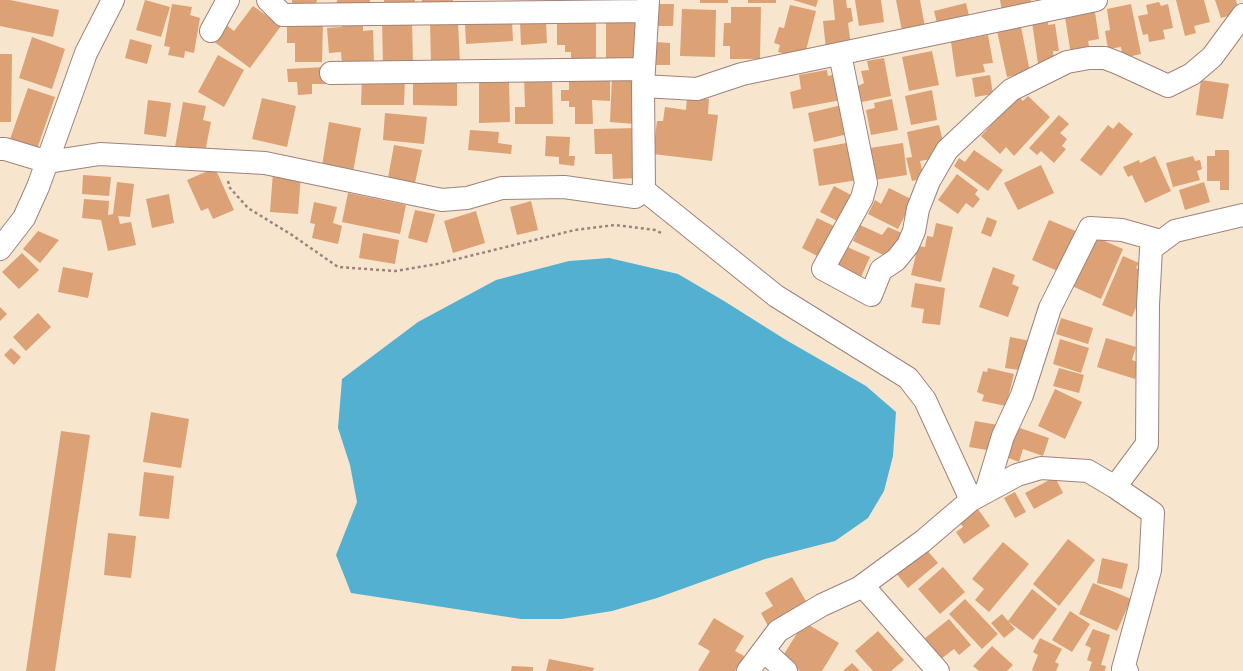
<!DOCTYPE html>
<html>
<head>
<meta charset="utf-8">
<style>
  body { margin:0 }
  canvas { display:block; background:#f7e5ce }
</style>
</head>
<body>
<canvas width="1243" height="671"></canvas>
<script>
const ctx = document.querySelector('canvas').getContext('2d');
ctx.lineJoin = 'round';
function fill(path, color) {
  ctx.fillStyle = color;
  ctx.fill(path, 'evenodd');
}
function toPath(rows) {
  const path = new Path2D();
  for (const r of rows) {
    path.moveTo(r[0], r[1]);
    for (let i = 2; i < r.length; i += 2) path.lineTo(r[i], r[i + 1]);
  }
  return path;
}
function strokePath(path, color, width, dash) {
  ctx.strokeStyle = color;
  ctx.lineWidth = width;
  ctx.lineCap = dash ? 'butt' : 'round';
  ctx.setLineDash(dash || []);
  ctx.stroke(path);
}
const water = toPath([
  [609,258,678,274,724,301,786,340,866,386,896,412,893,456,884,491,868,518,835,541,765,559,657,598,612,611,562,619,521,619,351,593,336,555,357,502,350,465,338,428,342,379,418,322,496,280,569,261]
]);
const building = toPath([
  [0,0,10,0,59,10,53,37,0,26],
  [145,0,170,7,161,37,136,30],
  [292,0,317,0,316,4,292,4],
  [337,0,370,0,370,6,336,6],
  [384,0,415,0,415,3,384,2],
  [422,0,453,0,453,8,422,8],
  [700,0,728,0,728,3,700,3],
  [748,0,776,0,776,3,748,3],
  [793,0,818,0,816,7],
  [833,0,846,0,847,8,851,8,853,21,848,23,851,46,826,49,823,21,835,20],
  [855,0,881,0,884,22,859,26],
  [896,0,920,0,925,27,902,31],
  [1000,0,1031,0,1032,6,1002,11],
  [1176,0,1204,0,1210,22,1194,26,1196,33,1185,36],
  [1215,0,1236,0,1239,13,1221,18],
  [1159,2,1161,6,1168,4,1173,28,1163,30,1165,39,1149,42,1148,34,1143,35,1138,16,1148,14,1146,5],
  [966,3,970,20,938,27,934,11],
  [172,4,192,7,190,15,200,18,194,53,185,51,184,58,168,55,170,47,164,46],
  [658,4,674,4,673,26,658,26],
  [1131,4,1141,54,1123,58,1121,47,1108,49,1105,31,1110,30,1107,9],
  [790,5,816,11,804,58,778,52,780,45,774,43,779,27,784,28],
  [253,6,281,26,250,68,213,41,225,24,234,31],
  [731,7,761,7,760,59,730,59,730,46,723,46,724,23,731,23],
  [682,9,716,10,715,57,680,56],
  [1095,12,1099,39,1088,41,1090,52,1071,55,1065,17],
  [557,15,596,15,596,64,571,64,571,52,565,52,565,45,557,45],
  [639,19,639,60,606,61,606,20],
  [382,20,412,20,413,66,383,66],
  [1048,20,1048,25,1055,24,1059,51,1053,51,1054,60,1039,71,1032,22],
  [363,21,363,31,373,30,374,64,342,65,341,52,329,53,327,28,342,27,342,23],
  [430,21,458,21,460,65,431,65],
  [546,21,547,43,521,45,520,22],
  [287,22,323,22,322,62,295,62,295,43,287,43],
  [512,22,513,41,466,44,465,24],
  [1021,27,1030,72,1007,77,997,31],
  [988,35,993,63,983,64,985,72,956,77,951,42],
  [32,37,65,49,52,89,19,78],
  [130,39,152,45,147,64,125,58],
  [656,42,670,43,670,65,656,65],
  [932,51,939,85,909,91,902,57],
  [0,54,12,54,11,122,0,122],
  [218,55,244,70,224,107,198,92],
  [884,58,891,96,857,103,854,88,864,83,861,71,869,70,867,61],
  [325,67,326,84,312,84,312,94,298,95,297,82,288,82,287,69],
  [827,70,828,76,836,74,841,100,793,109,790,92,801,89,799,75],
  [990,75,993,94,975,97,972,78],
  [552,76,553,124,515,124,515,107,525,107,524,77],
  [569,77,610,77,610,101,592,100,593,124,575,124,575,107,569,107,569,101,561,101,561,90,569,90],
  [612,77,638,78,635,124,610,122],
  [362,78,405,79,404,105,361,105],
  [1201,80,1229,84,1223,119,1196,115],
  [413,81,457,81,457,106,413,105],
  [479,81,509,81,510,122,479,123],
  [28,88,55,97,36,152,9,142],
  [932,90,937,120,911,125,905,96],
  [1018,96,1023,101,1028,96,1050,117,1014,156,1006,147,1000,154,981,136],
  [687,97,709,99,708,114,718,115,712,161,653,154,657,121,663,121,665,107,686,110],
  [262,98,296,106,287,147,252,139],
  [892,99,898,130,871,135,866,110,875,108,874,103],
  [148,100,171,103,166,137,144,134],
  [183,102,206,106,203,120,211,122,205,152,175,147],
  [842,105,848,134,814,142,808,113],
  [385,113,427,117,424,144,383,140],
  [1059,115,1069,124,1060,133,1067,139,1062,146,1066,149,1054,163,1041,151,1037,155,1029,148],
  [329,122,361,128,353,172,322,166],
  [1119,122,1133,134,1101,176,1080,160,1108,125,1113,129],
  [939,125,944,146,936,158,920,161,924,178,912,181,906,158,912,157,907,132],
  [639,128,640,178,613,179,612,154,595,154,594,129],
  [470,130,499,132,498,143,512,145,511,154,468,150],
  [546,136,570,137,569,156,575,156,574,166,559,164,559,157,545,156],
  [852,142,858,180,819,186,813,149],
  [903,143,907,175,874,180,870,148],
  [394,145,422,150,415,183,388,178],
  [974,150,1003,170,988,191,954,166,959,158,965,162],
  [1215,150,1229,150,1229,190,1220,190,1220,181,1207,181,1207,156,1215,156],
  [1155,156,1171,191,1145,203,1132,175,1128,177,1123,167,1139,160,1140,163],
  [1193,156,1195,161,1200,160,1202,169,1197,171,1200,180,1173,187,1166,163],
  [1041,165,1054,193,1018,210,1004,183],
  [215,168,234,210,213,219,208,208,201,211,187,180],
  [273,172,301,174,298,214,270,212],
  [957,174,978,190,975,194,980,199,973,208,966,203,958,214,938,200],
  [83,175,111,177,109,196,82,194],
  [117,182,134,184,130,217,118,216,120,224,131,222,136,245,108,251,101,220,82,218,84,199,109,201,108,215,113,214],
  [1204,182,1210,202,1185,210,1179,190],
  [834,186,855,197,841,223,820,212],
  [889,188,913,200,898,229,868,214,875,200,881,204],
  [348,193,406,205,400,234,342,222],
  [169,194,174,223,152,228,146,199],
  [531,201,538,230,517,235,510,207],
  [314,202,337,207,333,223,342,226,338,244,312,238,315,224,310,223],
  [415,210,435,214,427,243,408,238],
  [476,211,485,243,453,253,444,221],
  [987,217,997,221,991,237,981,233],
  [817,218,836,227,821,258,802,248],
  [1049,220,1078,232,1060,272,1032,260],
  [936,223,953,227,941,282,911,275,918,246,925,247,927,236,933,237],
  [860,225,882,235,888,227,904,234,892,259,853,241],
  [38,231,59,240,40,263,23,249],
  [363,233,399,240,395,264,359,258],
  [1093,236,1123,249,1101,299,1072,286],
  [845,246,870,257,861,277,836,266],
  [22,253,39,270,19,289,2,272],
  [1123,256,1139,263,1136,268,1144,271,1146,284,1132,317,1102,305],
  [63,267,93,273,88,298,58,292],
  [993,267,1015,275,1012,284,1019,287,1008,317,979,307],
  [915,283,945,288,940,325,922,323,924,309,911,307],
  [0,307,7,314,0,321],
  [38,313,51,327,26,351,13,337],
  [1061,318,1093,328,1088,344,1056,334],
  [1010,337,1031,341,1026,371,1005,368],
  [1106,338,1136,347,1132,360,1140,363,1135,379,1097,367],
  [1060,339,1089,348,1081,373,1053,364],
  [11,348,21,357,14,365,4,355],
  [988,368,1014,374,1006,406,982,401,984,395,977,392,983,371,987,372],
  [1059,368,1084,375,1079,393,1053,386],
  [1055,389,1082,402,1065,439,1038,426],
  [151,412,189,419,181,468,143,462],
  [975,421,998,425,993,451,969,447],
  [1017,427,1049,438,1043,456,1023,449,1019,462,1006,457],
  [61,431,90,435,55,671,26,671],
  [144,472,174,476,169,519,139,516],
  [1055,477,1063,493,1034,509,1025,493],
  [1015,492,1026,512,1015,518,1004,498],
  [975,505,990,526,964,544,956,532,963,527,957,518],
  [108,533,136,536,131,578,104,575],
  [1068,539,1095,560,1059,606,1033,584],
  [1003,542,1029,564,989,612,975,600,984,589,972,579],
  [925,548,938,563,908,588,895,572],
  [1102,558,1128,564,1122,589,1097,583],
  [943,567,965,592,940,614,918,589],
  [792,577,807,603,768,626,761,613,773,606,765,593],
  [1093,583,1131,599,1117,631,1079,614],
  [1032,589,1057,609,1033,640,1008,621],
  [965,599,998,634,982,649,949,614],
  [1070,611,1090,624,1072,652,1052,640],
  [1002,614,1015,629,1004,638,991,623],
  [714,618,744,636,735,651,744,656,735,671,698,671,710,651,698,644],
  [949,619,971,645,959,655,954,649,941,659,924,639],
  [804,622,839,643,822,671,800,671,781,659],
  [1093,629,1110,635,1101,665,1106,666,1105,671,1089,671,1092,662,1087,660,1091,648,1085,645],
  [878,631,904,660,891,671,873,671,855,651],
  [1040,638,1062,649,1055,662,1059,664,1056,671,1034,671,1032,670,1038,655,1033,652],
  [992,646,1013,665,1007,671,979,671,973,666],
  [549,659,594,668,593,671,546,671],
  [852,663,860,671,843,671],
  [512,666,533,667,533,671,511,671]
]);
const path = toPath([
  [228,181,230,188,248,208,292,235,338,267,395,271,437,264,575,230,615,225,655,230,661,233]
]);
const minor = toPath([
  [268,0,283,15,647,11],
  [211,31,228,0],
  [840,54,866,183,862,198,823,269,871,295,881,270,896,260,908,245,914,231,918,209,929,181,947,150,1011,90,1067,62,1089,58,1105,58,1118,63,1168,86,1192,74,1212,57,1243,15],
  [331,73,644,69],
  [643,86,697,89,742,74,1096,0],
  [0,149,5,149,48,162,100,154,265,163,442,200,467,198,502,188,564,187,635,197,644,190],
  [644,190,776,296,908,378,925,400,971,500],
  [644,190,643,86,648,0],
  [0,249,24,218,38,187,86,53,113,0],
  [1115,487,1147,444,1148,305,1151,249,1175,231,1243,215],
  [986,492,1003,436,1022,395,1050,308,1090,228,1122,230,1161,241],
  [863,586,938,671],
  [764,651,786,671],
  [748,671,778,631,822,605,859,588,923,541,971,500,1017,475,1041,468,1088,471,1115,487,1153,513,1150,570,1123,669,1127,671]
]);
fill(water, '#53b0d1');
fill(building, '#dca175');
strokePath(minor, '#a0827c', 24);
strokePath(path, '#a0827c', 2.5, [3, 3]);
strokePath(minor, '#fff', 22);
</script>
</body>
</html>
